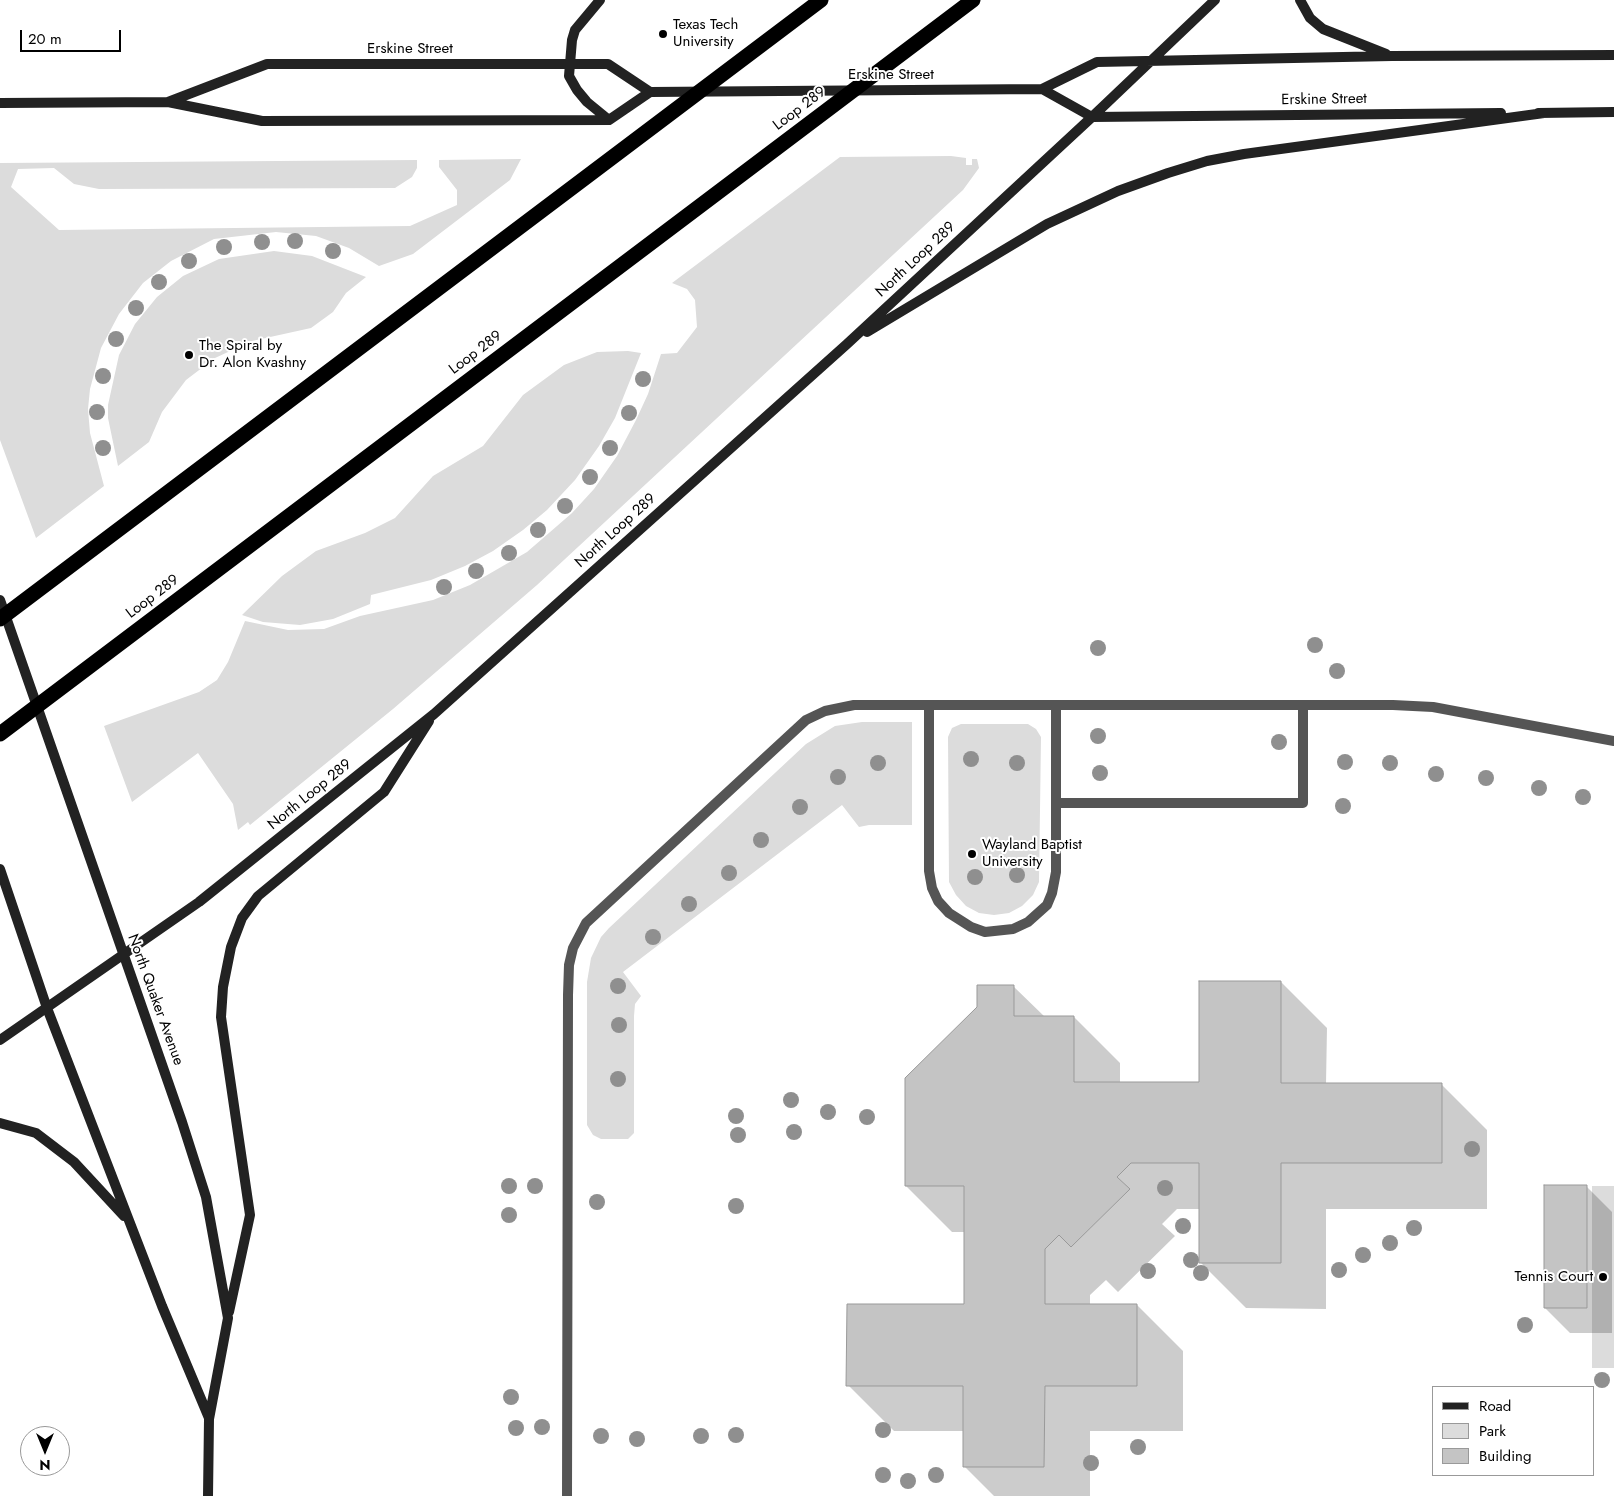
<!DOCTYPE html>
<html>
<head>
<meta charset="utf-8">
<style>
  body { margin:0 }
  #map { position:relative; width:1614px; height:1496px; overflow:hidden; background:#fff; font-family:Jost,sans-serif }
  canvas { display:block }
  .legend { position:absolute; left:1432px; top:1386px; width:162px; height:90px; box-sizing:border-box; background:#fff; border:1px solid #999; margin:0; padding:6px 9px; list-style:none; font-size:15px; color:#000 }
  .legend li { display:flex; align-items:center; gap:10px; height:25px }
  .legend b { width:25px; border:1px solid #999 }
  .north { position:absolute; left:20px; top:1426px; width:50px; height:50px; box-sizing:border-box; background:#fff; border:1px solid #999; border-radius:50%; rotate:180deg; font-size:14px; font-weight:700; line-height:20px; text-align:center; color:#000 }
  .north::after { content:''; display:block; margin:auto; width:18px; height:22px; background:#000; clip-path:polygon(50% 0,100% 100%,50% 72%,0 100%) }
  .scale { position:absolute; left:20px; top:30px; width:101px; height:22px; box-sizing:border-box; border:2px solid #000; border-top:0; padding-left:6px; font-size:15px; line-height:18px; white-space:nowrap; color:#000; -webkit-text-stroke:4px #fff; paint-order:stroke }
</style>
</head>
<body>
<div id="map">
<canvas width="1614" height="1496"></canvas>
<ul class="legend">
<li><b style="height:6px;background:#222"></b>Road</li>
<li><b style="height:14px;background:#dcdcdc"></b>Park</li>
<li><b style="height:14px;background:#c4c4c4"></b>Building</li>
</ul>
<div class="north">N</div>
<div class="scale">20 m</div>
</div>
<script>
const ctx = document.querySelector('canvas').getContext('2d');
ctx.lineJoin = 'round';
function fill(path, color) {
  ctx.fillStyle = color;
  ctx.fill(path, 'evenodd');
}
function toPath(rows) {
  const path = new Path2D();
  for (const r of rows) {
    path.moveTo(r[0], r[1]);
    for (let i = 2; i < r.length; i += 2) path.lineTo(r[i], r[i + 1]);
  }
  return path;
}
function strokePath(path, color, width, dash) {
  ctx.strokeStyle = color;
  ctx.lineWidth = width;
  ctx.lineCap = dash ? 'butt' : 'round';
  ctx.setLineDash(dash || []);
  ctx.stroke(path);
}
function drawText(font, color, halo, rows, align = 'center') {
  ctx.font = font + ' Jost,sans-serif';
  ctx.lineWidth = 4;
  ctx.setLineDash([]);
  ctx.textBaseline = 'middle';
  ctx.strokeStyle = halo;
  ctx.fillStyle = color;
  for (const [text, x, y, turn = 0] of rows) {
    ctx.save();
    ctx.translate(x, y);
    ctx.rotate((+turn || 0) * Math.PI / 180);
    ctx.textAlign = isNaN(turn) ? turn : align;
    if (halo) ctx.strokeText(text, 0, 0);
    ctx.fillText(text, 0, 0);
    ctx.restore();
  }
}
const green = toPath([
  [951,156,966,158,966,165,972,165,972,159,977,159,979,168,963,190,537,585,393,709,250,825,248,822,238,830,233,804,198,753,132,802,104,726,199,692,217,680,228,662,245,621,288,630,324,629,360,616,433,600,470,585,527,552,572,513,594,489,617,456,636,420,648,394,661,354,677,353,697,327,695,300,687,289,672,283,840,157],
  [521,159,510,180,413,254,379,266,349,248,316,236,276,232,214,239,171,261,143,283,119,314,101,348,90,389,88,409,90,433,104,486,36,538,0,440,0,163,417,160,417,168,412,177,395,188,99,189,74,184,54,168,18,169,11,187,59,230,410,226,457,205,457,190,439,167,439,160],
  [274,251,312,256,366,277,346,293,333,312,311,328,252,341,215,358,186,380,162,412,149,442,118,466,108,418,108,405,119,355,135,324,157,297,183,276,219,259],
  [628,351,641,353,615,418,599,446,575,480,547,510,523,530,493,551,465,566,431,580,371,595,370,604,333,619,300,625,263,622,242,615,282,576,316,551,365,533,395,518,433,476,483,446,523,395,564,365,597,352],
  [862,722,912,722,912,825,869,825,859,827,842,805,623,972,641,996,635,1004,634,1016,634,1133,628,1139,601,1139,593,1135,587,1125,587,982,591,958,601,937,609,928,806,744,835,726],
  [961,724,1028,724,1036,729,1041,737,1039,882,1033,895,1022,906,1009,913,994,915,979,913,966,906,956,895,949,882,948,737,952,728],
  [1592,1186,1614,1186,1614,1368,1592,1368]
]);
const shadow = toPath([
  [1281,982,1327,1028,1326,1084,1441,1084,1487,1130,1487,1209,1326,1209,1326,1309,1246,1308,1200,1262,1200,1209,1177,1209,1162,1224,1175,1236,1118,1292,1106,1280,1090,1295,1090,1305,1137,1305,1183,1351,1183,1431,1090,1431,1090,1496,994,1496,964,1466,964,1431,894,1431,848,1385,965,1305,965,1232,952,1232,906,1186,1013,986,1045,1017,1074,1017,1120,1063,1120,1083,1200,1083],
  [1587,1187,1612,1212,1612,1333,1570,1333,1545,1308]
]);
const building = toPath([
  [1199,981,1281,981,1281,1083,1442,1083,1442,1163,1281,1163,1281,1263,1199,1263,1199,1163,1131,1163,1117,1177,1130,1189,1071,1247,1059,1235,1045,1249,1045,1304,1137,1304,1137,1386,1045,1386,1044,1467,963,1467,963,1386,846,1386,847,1304,964,1304,964,1186,905,1186,905,1078,977,1007,977,985,1014,985,1014,1016,1074,1016,1074,1082,1199,1082,1199,981],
  [1544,1185,1587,1185,1587,1308,1544,1308,1544,1185]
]);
const service = toPath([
  [929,705,929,871,932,888,938,901,949,913,971,927,985,932,1013,929,1028,922,1047,905,1052,893,1056,872,1056,705],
  [1056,803,1303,803,1303,705],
  [567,1496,568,995,569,965,573,948,586,923,806,720,825,711,854,705,1393,705,1433,707,1614,741]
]);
const secondary = toPath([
  [600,0,575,30,572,40,569,76,577,90,587,102,609,120],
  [1300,0,1310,18,1323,29,1386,54],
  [1042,89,1092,117,1501,113],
  [168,102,267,64,608,64,650,92],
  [0,103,168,102,262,121,609,120,650,92,1042,89,1097,62,1392,56,1614,55],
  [1538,113,1614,112],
  [867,332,1047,224,1118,191,1168,173,1207,161,1244,154,1544,113],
  [0,600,182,1122,206,1197,228,1318,209,1419,208,1496],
  [0,869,47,1008,162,1306,209,1418],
  [0,1040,199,902,434,714,847,344,1092,117,1215,0],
  [0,1123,36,1133,74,1162,124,1216],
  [229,1312,250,1215,221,1017,223,987,231,947,242,918,258,896,384,792,429,721]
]);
const motorway = toPath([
  [0,619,821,0],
  [0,734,973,0]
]);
const trees = [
  [295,241],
  [262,242],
  [224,247],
  [333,251],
  [189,261],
  [159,282],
  [136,308],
  [116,339],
  [103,376],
  [643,379],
  [97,412],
  [629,413],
  [103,448],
  [610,448],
  [590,477],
  [565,506],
  [538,530],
  [509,553],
  [476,571],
  [444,587],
  [1315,645],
  [1098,648],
  [1337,671],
  [1098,736],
  [1279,742],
  [971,759],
  [1345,762],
  [878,763],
  [1017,763],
  [1390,763],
  [1100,773],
  [1436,774],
  [838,777],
  [1486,778],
  [1539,788],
  [1583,797],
  [1343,806],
  [800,807],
  [761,840],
  [729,873],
  [1017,875],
  [975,877],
  [689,904],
  [653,937],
  [618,986],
  [619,1025],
  [618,1079],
  [791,1100],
  [828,1112],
  [736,1116],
  [867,1117],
  [794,1132],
  [738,1135],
  [1472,1149],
  [509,1186],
  [535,1186],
  [1165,1188],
  [597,1202],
  [736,1206],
  [509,1215],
  [1183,1226],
  [1414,1228],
  [1390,1243],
  [1363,1255],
  [1191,1260],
  [1339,1270],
  [1148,1271],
  [1201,1273],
  [1525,1325],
  [1602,1380],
  [511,1397],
  [542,1427],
  [516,1428],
  [883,1430],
  [736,1435],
  [601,1436],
  [701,1436],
  [637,1439],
  [1138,1447],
  [1091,1463],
  [883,1475],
  [936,1475],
  [908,1481]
];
const markers = [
  [663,34,5,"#000"],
  [189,355,5,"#000"],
  [972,854,5,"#000"],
  [1603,1277,5,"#000"]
];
const poiNames = [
  ["Texas Tech",673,25],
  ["University",673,42],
  ["The Spiral by",199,346],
  ["Dr. Alon Kvashny",199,363],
  ["Wayland Baptist",982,845],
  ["University",982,862],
  ["Tennis Court",1593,1277,"right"]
];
const streetNames = [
  ["Erskine Street",410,49],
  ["Erskine Street",891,75],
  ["Erskine Street",1324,100,-1],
  ["Loop 289",800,109,-37],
  ["North Loop 289",916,260,-43],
  ["Loop 289",476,353,-37],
  ["North Loop 289",616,531,-42],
  ["Loop 289",153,597,-37],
  ["North Loop 289",310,795,-39],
  ["North Quaker Avenue",155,1000,70]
];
fill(green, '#dcdcdc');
fill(shadow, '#0003');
fill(building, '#c4c4c4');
strokePath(building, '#999', 1);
strokePath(service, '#555', 10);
strokePath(secondary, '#222', 10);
strokePath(motorway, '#000', 15);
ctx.fillStyle = '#8f8f8f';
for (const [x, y] of trees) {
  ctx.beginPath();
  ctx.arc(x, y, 8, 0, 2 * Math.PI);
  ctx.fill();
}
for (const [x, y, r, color] of markers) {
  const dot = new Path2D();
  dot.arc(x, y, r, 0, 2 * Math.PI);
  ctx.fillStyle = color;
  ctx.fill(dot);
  strokePath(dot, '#fff', 2);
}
drawText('15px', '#000', '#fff', poiNames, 'left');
drawText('15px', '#000', '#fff', streetNames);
</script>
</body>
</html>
